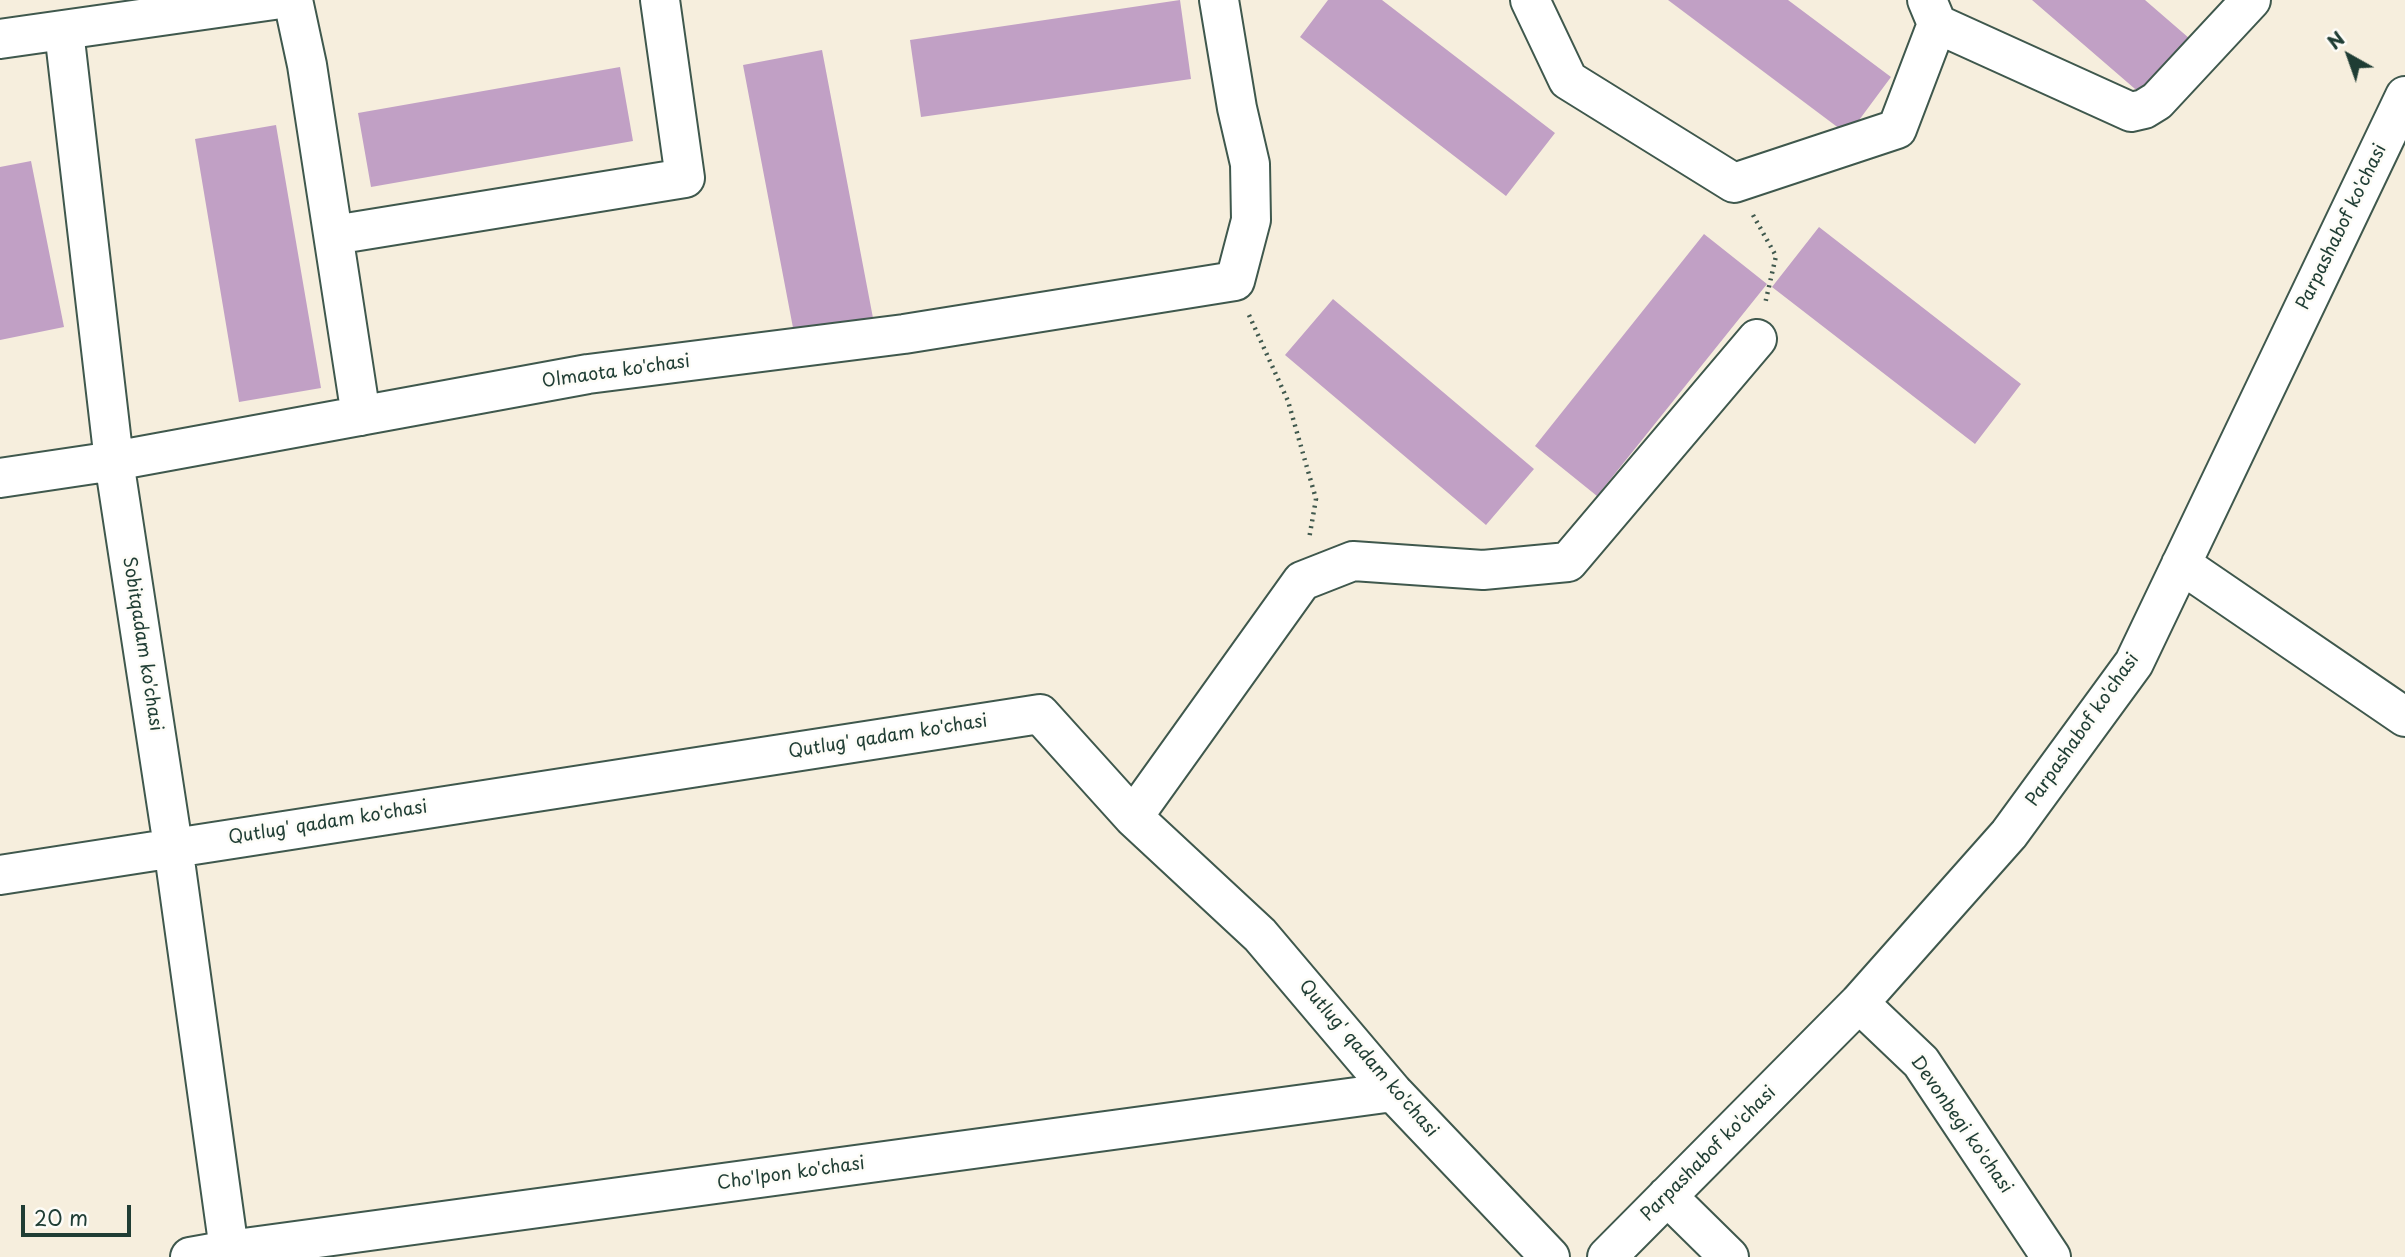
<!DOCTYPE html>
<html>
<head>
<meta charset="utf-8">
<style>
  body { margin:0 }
  #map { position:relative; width:2405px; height:1257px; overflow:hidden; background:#f6eedd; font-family:"Playpen Sans",sans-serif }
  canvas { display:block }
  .north { position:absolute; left:2314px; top:21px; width:70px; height:70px; -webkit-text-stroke:5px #fdfcf7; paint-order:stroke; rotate:320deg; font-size:19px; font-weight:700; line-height:28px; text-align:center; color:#1f3d34 }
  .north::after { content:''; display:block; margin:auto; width:24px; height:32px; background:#1f3d34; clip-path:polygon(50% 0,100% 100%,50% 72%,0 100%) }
  .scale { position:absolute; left:21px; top:1205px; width:110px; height:32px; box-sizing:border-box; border:4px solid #1f3d34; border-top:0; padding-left:9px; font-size:21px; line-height:24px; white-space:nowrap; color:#1f3d34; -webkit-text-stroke:5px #fdfcf7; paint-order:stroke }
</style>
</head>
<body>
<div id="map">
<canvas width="2405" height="1257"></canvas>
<div class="north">N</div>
<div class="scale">20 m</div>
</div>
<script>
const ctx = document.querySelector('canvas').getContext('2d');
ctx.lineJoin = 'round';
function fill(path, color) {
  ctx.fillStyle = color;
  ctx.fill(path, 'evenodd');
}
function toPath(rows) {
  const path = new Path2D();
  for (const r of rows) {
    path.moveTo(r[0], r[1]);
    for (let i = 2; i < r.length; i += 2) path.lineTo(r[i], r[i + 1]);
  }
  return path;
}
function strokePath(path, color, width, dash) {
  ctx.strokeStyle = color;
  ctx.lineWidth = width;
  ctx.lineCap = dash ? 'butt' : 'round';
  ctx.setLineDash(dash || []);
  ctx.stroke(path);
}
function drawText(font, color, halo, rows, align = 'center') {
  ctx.font = font + ' "Playpen Sans",sans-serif';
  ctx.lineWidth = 5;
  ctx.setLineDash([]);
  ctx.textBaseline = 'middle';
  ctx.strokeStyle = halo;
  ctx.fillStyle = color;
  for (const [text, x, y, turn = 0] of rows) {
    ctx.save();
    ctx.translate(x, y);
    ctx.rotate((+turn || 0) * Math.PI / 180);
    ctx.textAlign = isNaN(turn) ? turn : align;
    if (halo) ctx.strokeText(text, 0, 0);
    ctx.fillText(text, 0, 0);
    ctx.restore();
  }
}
const building = toPath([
  [1180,0,1191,79,921,117,910,40],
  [1328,0,1382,0,1555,133,1506,196,1300,37],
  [1668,0,1788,0,1891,77,1848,135],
  [2032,0,2145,0,2197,45,2149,101],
  [822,50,873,318,794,333,743,65],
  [620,67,633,141,371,187,358,113],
  [276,125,321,388,239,402,195,139],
  [31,161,64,327,0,340,0,167],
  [1819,227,2021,384,1975,444,1772,287],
  [1704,234,1767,284,1597,496,1535,446],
  [1333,299,1534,469,1486,525,1285,355]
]);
const path = toPath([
  [1753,215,1776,256,1765,304],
  [1249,315,1288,401,1316,499,1309,539]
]);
const minor = toPath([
  [293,0,307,65,361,416],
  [1530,0,1568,80,1734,183,1897,129,1937,24,1927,0],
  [1937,24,2131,112,2144,109,2157,101,2251,0],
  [64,31,114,461,173,846,230,1257],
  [334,235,685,178,660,0],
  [0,478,114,461,588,374,904,334,1235,281,1251,220,1250,164,1237,108,1219,0],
  [2181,564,2405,717],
  [1133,817,1302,581,1353,561,1483,570,1568,562,1757,339],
  [0,875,1040,714,1133,817,1260,935,1393,1092,1550,1257],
  [1859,1003,1921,1062,2051,1257],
  [1667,1196,1729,1257],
  [190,1257,229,1250,1393,1092],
  [1607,1257,1859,1003,2009,834,2134,663,2405,96]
]);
const major = toPath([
  [0,39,274,0]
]);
const streetNames = [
  ["Parpashabof ko'chasi",2342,227,-64],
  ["Olmaota ko'chasi",616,372,-8],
  ["Sobitqadam ko'chasi",142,644,81],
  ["Parpashabof ko'chasi",2083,730,-55],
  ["Qutlug' qadam ko'chasi",888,737,-9],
  ["Qutlug' qadam ko'chasi",328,823,-9],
  ["Qutlug' qadam ko'chasi",1368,1059,49],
  ["Devonbegi ko'chasi",1961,1125,55],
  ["Parpashabof ko'chasi",1709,1154,-45],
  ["Cho'lpon ko'chasi",791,1174,-8]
];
fill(building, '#c1a0c5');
strokePath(minor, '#3f584d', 42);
strokePath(major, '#3f584d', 42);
strokePath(path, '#3f584d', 4.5, [2, 5]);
strokePath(minor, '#fff', 38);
strokePath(major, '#fff', 38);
drawText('18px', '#1f3d34', '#fdfcf7', streetNames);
</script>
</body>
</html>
